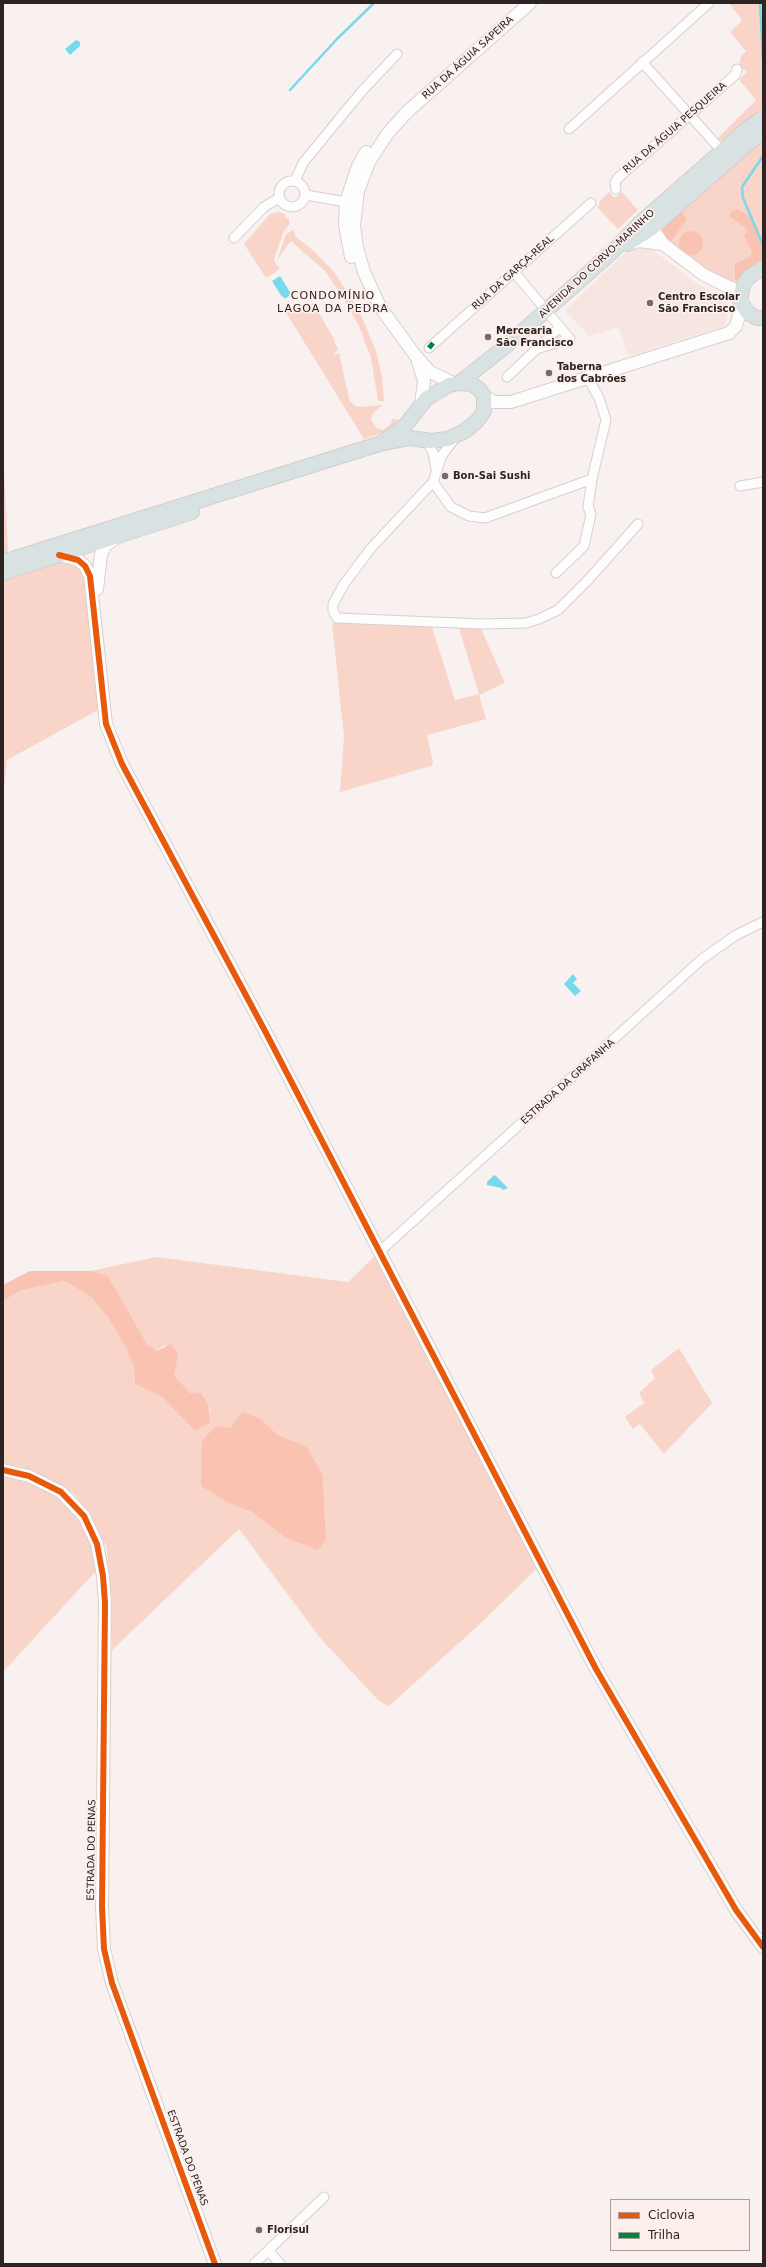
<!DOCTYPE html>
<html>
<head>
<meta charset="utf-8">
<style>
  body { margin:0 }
  #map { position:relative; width:766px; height:2267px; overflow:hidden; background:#f9f1ef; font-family:"DejaVu Sans",sans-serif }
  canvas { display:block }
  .frame { position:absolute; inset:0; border:4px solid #2c2422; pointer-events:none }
  .legend { position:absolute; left:610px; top:2199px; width:140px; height:52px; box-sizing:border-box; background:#fdefeb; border:1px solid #a99e9b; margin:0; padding:5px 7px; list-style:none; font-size:12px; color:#2c2422 }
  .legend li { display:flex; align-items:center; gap:8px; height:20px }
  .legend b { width:20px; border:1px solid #a99e9b }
</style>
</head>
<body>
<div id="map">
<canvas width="766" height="2267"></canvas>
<div class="frame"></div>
<ul class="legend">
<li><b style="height:5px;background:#e8590c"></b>Ciclovia</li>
<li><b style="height:5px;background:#00873e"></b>Trilha</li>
</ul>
</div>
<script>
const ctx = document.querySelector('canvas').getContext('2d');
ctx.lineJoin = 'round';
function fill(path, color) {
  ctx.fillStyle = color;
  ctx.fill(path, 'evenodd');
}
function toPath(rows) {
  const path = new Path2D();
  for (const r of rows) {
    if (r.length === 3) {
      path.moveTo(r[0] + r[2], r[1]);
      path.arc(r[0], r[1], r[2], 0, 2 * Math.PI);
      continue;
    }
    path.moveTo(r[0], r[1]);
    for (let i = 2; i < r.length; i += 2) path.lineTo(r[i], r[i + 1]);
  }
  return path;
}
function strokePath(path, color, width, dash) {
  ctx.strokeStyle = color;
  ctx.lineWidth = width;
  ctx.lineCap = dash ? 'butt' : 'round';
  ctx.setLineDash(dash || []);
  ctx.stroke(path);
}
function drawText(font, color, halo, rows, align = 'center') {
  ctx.font = font + ' "DejaVu Sans",sans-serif';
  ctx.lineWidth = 3.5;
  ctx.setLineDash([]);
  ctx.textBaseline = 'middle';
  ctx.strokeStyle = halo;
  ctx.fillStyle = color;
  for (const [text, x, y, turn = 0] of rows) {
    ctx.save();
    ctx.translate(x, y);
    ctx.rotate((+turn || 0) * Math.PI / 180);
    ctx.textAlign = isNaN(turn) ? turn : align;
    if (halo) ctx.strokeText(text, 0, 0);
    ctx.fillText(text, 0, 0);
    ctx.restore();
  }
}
const built = toPath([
  [636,248,653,250,696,283,722,298,730,307,725,326,628,356,619,327,589,336,565,310,625,253]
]);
const green = toPath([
  [729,3,763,3,763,113,726,141,717,139,756,100,739,80,747,72,739,66,741,56,746,51,730,32,742,20],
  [763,135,763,263,742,278,734,281,715,279,667,241,663,223],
  [609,192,615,198,622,192,638,210,618,229,597,207,600,204,599,202],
  [278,212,285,214,285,218,289,218,289,225,284,231,275,256,274,261,280,269,266,278,244,244,270,214],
  [293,230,296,237,314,251,334,272,358,308,376,351,382,377,384,401,378,401,371,358,359,326,338,290,325,271,291,241,277,260,286,234],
  [313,303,333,337,338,350,333,354,335,355,339,353,350,402,357,407,383,405,373,413,371,420,376,428,383,430,391,424,392,419,400,420,390,430,364,439,285,311,296,304,300,310],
  [3,446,8,553,3,554],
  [59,555,79,564,86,577,98,710,7,760,3,798,3,573],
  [332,623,431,624,455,700,479,694,458,625,480,626,505,683,479,695,486,719,427,735,433,763,431,766,340,792,344,736],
  [379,1252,540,1565,480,1624,389,1706,378,1700,321,1639,239,1529,112,1650,112,1598,106,1545,74,1493,22,1467,3,1465,3,1301,22,1290,65,1281,91,1297,107,1316,125,1346,134,1367,135,1384,162,1397,195,1431,210,1413,208,1403,200,1392,190,1393,174,1375,164,1345,156,1351,147,1344,108,1276,91,1271,156,1257,348,1282],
  [261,1419,278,1435,307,1447,323,1475,326,1540,283,1536,252,1512,230,1504,201,1486,202,1464,231,1428],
  [679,1348,712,1403,664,1454,640,1424,633,1429,625,1417,644,1403,639,1393,655,1378,651,1370],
  [3,1477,41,1486,74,1510,93,1544,98,1566,94,1573,3,1672]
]);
const forest = toPath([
  [738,209,750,217,763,245,763,263,742,278,735,281,735,264,750,257,752,252,744,236,748,230,729,216,732,211],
  [680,210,687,219,672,240,667,241,657,229],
  [691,243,12],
  [30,1271,91,1271,108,1276,147,1344,156,1351,172,1344,178,1355,174,1375,190,1393,200,1392,208,1403,210,1422,195,1431,162,1397,135,1384,134,1367,125,1346,107,1316,91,1297,65,1281,22,1290,3,1301,3,1285],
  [242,1412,261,1419,278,1435,307,1447,323,1475,326,1540,318,1550,283,1536,252,1512,230,1504,201,1486,202,1441,216,1426,231,1428]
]);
const water = toPath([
  [76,40,80,42,80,46,70,55,65,49],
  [280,276,290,292,289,296,285,299,283,296,282,297,272,281],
  [573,974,577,979,573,983,581,991,575,996,564,984],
  [494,1175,496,1176,508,1188,503,1190,501,1188,487,1185,487,1182]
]);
const stream = toPath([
  [760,3,763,60],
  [290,90,337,39,374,3],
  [763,156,742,187,743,198,763,245]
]);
const street = toPath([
  [642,62,722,151],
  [569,129,709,3],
  [292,194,13],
  [295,181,303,163,362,91,397,54],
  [616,189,615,183,618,178,735,75,737,69],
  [306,195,346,202,351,200],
  [234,238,264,207,279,198],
  [514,272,570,339,536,349],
  [429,348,591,203],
  [507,377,560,327],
  [456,437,442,455,433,482,372,547,344,584,333,604,333,611,337,618,482,624,526,623,539,619,558,610,588,580,638,524],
  [426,439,433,453,436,469],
  [433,482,451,507,469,516,485,518,592,479],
  [740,486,763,482],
  [556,573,584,546,591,514,588,507,592,479,606,420,599,398,588,378],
  [379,1252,702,959,736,935,763,922],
  [269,2251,280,2264],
  [254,2264,324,2197]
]);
const secondary = toPath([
  [651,220,652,228,663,244,704,275,735,290,741,296],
  [629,244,638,241,663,244],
  [351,257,345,225,346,202,358,166,366,152],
  [418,362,424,381,421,405],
  [455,384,430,372,415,355,380,307,364,272,357,248,354,225,358,191,369,162,388,133,407,112,530,3],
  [484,396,494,402,511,402,729,333,736,326,742,305],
  [59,555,78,560,85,566,90,576,106,724,122,764,265,1031,596,1669,736,1910,763,1947],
  [97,589,101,554,106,545,115,539],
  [3,1470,29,1476,61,1492,84,1516,97,1544,103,1576,105,1603,102,1907,104,1949,112,1983,215,2264]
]);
const primary = toPath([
  [627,244,652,228,744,147,763,132],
  [763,268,749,277,743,285,740,301,748,313,757,318,763,318],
  [459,383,506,346,612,252,639,224,748,128,763,118],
  [3,562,379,444,410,438,431,441,448,439,465,431,477,421,484,411,484,396,480,390,472,384,459,383,449,385,426,399,404,427,379,444],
  [3,573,192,512]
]);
const quiet = toPath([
  [429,348,433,343]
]);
const cycleway = toPath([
  [59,555,78,560,85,566,90,576,106,724,122,764,265,1031,596,1669,736,1910,763,1947],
  [3,1470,29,1476,61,1492,84,1516,97,1544,103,1576,105,1603,102,1907,104,1949,112,1983,215,2264]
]);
const markers = [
  [650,303,4,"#746c6a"],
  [488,337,4,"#746c6a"],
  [549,373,4,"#746c6a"],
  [445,476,4,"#746c6a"],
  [259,2230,4,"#746c6a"]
];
const streetNames = [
  ["RUA DA ÁGUIA SAPEIRA",468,58,-42],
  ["RUA DA ÁGUIA PESQUEIRA",675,128,-41],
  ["AVENIDA DO CORVO-MARINHO",597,264,-43],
  ["RUA DA GARÇA-REAL",513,273,-42],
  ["ESTRADA DA GRAFANHA",568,1082,-42],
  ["ESTRADA DO PENAS",92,1850,-89],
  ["ESTRADA DO PENAS",187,2158,70]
];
const poiNames = [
  ["Centro Escolar",658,297],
  ["São Francisco",658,309],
  ["Mercearia",496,331],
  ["São Francisco",496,343],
  ["Taberna",557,367],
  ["dos Cabrões",557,379],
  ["Bon-Sai Sushi",453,476],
  ["Florisul",267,2230]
];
const neighbourhoodNames = [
  ["CONDOMÍNIO",333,296],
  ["LAGOA DA PEDRA",333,309]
];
fill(built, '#f6e5e0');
fill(green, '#f8d4c9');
fill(forest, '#fac2b0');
fill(water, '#77daea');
strokePath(stream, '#77daea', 2.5);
strokePath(street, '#d7cfcd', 11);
strokePath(secondary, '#d7cfcd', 14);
strokePath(primary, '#d2cecd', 16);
strokePath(street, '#fefdfd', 9);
strokePath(secondary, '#fefdfd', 12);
strokePath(primary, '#d9e2e3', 14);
strokePath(quiet, '#00873e', 5, [10, 5]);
strokePath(cycleway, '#e8590c', 6);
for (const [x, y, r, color] of markers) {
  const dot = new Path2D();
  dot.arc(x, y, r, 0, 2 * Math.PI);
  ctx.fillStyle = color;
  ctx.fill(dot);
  strokePath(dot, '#fdefeb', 1.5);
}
drawText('10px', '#2c2422', '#fdefeb', streetNames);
drawText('bold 10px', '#2c2422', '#fdefeb', poiNames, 'left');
ctx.letterSpacing = '1px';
drawText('11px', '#2c2422', '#fdefeb', neighbourhoodNames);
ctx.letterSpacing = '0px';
</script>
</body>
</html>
